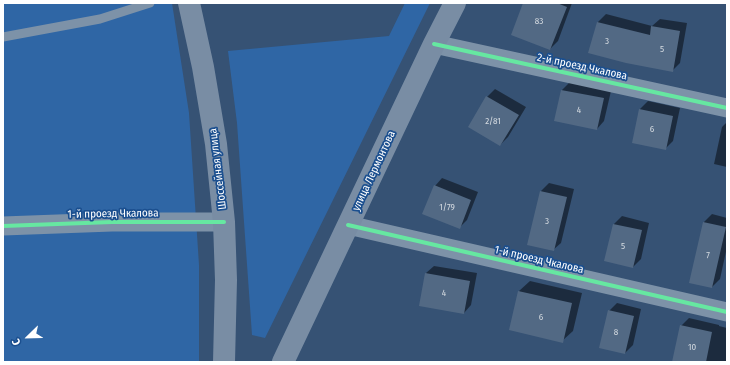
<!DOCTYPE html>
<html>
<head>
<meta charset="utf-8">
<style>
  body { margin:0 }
  #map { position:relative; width:730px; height:365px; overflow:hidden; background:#365274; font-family:"Fira Sans Condensed",sans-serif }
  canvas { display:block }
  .frame { position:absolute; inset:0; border:4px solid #fff; pointer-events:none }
  .north { position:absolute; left:8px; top:317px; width:40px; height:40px; -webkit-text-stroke:3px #1b4f8f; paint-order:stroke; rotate:247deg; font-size:11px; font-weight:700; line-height:16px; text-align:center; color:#fff }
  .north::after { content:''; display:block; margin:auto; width:14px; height:18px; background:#fff; clip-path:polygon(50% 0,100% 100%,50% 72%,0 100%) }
</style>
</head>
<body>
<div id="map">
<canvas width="730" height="365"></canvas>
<div class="frame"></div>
<div class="north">С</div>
</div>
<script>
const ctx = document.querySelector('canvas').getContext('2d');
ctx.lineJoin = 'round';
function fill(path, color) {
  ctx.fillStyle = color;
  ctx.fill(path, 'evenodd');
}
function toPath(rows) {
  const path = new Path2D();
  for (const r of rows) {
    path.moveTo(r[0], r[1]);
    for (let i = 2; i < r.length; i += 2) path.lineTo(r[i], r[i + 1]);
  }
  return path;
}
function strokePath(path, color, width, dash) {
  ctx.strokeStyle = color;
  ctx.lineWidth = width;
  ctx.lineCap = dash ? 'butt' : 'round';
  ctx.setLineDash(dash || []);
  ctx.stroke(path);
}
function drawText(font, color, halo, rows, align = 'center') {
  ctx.font = font + ' "Fira Sans Condensed",sans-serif';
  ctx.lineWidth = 3.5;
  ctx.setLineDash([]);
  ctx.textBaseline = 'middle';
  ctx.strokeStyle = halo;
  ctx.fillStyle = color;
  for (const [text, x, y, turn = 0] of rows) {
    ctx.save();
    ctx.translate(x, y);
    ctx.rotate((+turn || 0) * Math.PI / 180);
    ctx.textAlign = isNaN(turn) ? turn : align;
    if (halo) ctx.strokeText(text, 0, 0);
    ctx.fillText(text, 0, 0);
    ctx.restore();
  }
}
const green = toPath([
  [3,3,172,3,189,113,199,265,199,362,3,362],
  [405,3,430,3,265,338,252,335,237,123,228,51,389,36]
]);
const shadow = toPath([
  [524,3,572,3,558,41,550,49],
  [606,14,652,26,660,19,687,23,680,63,672,71,590,52,598,22],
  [570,82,611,91,604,121,597,129,556,120,562,90],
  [495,89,526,107,508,137,500,145,470,126,487,97],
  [648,101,680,108,673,141,665,149,633,142,640,109],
  [727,122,727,167,714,164,722,127],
  [442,178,478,192,467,220,459,228,435,186],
  [549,183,574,189,561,243,553,250,541,191],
  [712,214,727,218,727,247,720,279,712,287,690,282,704,222],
  [622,216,649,223,641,259,633,267,605,260,614,224],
  [434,266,477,273,471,305,464,313,426,273],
  [530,281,582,293,573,331,562,341,519,291],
  [617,303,641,309,633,345,625,353,609,311],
  [689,318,719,325,719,326,727,328,727,362,673,362,681,326]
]);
const building = toPath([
  [523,3,557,3,567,7,550,50,511,35],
  [597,22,650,35,651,26,680,31,673,72,626,63,588,53],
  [561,90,604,98,597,130,554,121],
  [486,96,519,115,500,146,468,127],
  [639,109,673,116,666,150,632,143],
  [434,185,471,200,460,229,422,214],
  [540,191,567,197,554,251,527,245],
  [703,222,726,227,712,288,689,283],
  [613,224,642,230,633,268,604,261],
  [425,273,470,281,464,314,419,306],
  [518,291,572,303,563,343,509,330],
  [608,310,634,316,625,354,599,348],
  [680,325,712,332,706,362,672,362]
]);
const lane = toPath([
  [3,37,100,19,150,3]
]);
const street = toPath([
  [434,44,727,108],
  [348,225,727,312],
  [3,226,112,222,224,222]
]);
const secondary = toPath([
  [189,3,203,67,216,144,224,222,226,280,224,362],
  [283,362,434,44,455,3]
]);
const cycleway = toPath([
  [434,44,727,108],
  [348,225,727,312],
  [3,226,112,222,224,222]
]);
const numberNames = [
  ["83",539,21],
  ["3",607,41],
  ["5",662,49],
  ["4",579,110],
  ["2/81",493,121],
  ["6",652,129],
  ["1/79",447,207],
  ["3",547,221],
  ["5",623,246],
  ["7",708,255],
  ["4",444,293],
  ["6",541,317],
  ["8",616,332],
  ["10",692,347]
];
const streetNames = [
  ["2-й проезд Чкалова",582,67,12],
  ["Шоссейная улица",218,169,-97],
  ["улица Лермонтова",374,171,-65],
  ["1-й проезд Чкалова",113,214,-1],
  ["1-й проезд Чкалова",539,260,13]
];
fill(green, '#2f66a5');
fill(shadow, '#0007');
fill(building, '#526984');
strokePath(lane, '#7d92a8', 9);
strokePath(street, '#7d92a8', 19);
strokePath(secondary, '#798da4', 22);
strokePath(cycleway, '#66e7a1', 4);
drawText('9px', '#d4dae0', null, numberNames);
drawText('11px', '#fff', '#1b4f8f', streetNames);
</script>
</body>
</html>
